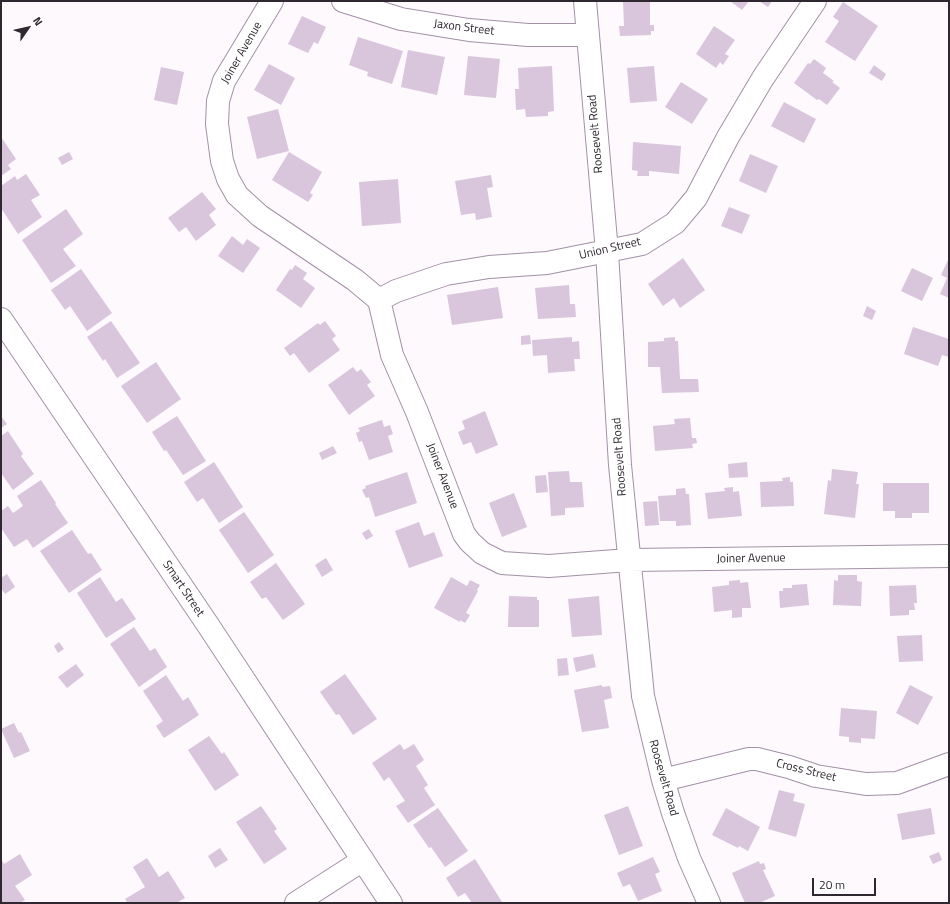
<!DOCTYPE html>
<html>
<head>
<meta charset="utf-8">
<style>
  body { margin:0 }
  #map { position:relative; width:950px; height:904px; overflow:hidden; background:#fdf9fd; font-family:"Titillium Web",sans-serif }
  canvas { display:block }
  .frame { position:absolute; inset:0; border:2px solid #2f2830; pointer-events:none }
  .north { position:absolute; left:8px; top:8px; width:40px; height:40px; -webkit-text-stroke:3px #fff; paint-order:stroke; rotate:56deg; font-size:11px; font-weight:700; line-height:16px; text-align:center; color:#2f2830 }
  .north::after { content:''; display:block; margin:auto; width:14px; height:18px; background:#2f2830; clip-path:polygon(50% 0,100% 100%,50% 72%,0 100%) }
  .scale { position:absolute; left:812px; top:878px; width:64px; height:18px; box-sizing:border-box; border:2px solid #2f2830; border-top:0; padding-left:5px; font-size:12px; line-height:14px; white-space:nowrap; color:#2f2830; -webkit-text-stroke:3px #fff; paint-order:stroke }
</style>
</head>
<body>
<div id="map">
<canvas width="950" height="904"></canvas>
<div class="frame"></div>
<div class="north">N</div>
<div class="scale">20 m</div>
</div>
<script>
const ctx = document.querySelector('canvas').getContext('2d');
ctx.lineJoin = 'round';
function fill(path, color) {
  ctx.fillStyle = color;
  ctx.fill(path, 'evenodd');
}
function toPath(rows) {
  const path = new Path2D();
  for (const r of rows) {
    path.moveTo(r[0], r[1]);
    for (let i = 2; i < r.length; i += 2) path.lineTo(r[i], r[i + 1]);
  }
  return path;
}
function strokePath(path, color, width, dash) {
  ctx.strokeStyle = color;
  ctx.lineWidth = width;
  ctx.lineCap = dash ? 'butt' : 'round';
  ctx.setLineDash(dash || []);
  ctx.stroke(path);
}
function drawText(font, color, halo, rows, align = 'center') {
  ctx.font = font + ' "Titillium Web",sans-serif';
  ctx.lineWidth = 4;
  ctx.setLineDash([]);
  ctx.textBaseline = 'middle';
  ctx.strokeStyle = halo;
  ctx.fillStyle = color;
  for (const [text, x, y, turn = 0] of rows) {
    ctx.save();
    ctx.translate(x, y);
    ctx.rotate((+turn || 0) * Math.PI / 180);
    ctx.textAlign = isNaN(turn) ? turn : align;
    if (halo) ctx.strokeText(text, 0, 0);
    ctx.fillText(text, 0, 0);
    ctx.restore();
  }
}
const building = toPath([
  [623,1,650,1,650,25,654,25,654,31,651,31,651,35,620,36,619,26,624,26],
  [730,1,749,1,742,10],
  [759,1,772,1,768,7],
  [843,2,878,26,855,61,825,42,839,21,833,17],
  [302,16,326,27,318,44,314,42,308,53,288,44],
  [714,26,735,40,725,54,729,56,723,65,720,62,716,68,696,54],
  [358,37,403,51,392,84,367,76,368,72,349,65],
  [408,50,445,57,437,95,401,87],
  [468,56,500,59,496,98,464,95],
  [814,59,826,68,823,73,834,81,832,82,840,88,827,105,819,99,817,100,794,83,808,63,810,64],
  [269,64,295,78,281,105,254,90],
  [874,65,886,74,882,81,869,73],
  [552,66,554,111,548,112,548,116,526,117,525,109,516,110,515,89,519,89,518,68],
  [654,66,657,101,630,103,627,68],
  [161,67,184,72,177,105,154,100],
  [681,82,708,99,692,124,665,107],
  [784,102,816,119,804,143,771,126],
  [278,109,289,151,257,159,247,117],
  [1,137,16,159,8,165,11,169,1,176],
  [633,142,681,146,679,174,649,171,649,176,637,176,638,171,632,170],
  [69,152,73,159,62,165,58,158],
  [289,152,322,172,310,193,313,195,308,202,272,180],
  [750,154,778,166,766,193,739,181],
  [26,174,40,195,31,200,42,217,18,234,1,208,1,186,15,176,17,180],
  [491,175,493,187,487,188,492,217,476,220,475,213,461,215,455,181],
  [398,179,401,223,362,226,359,182],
  [202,192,216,209,209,215,216,225,196,241,186,227,179,232,168,218],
  [729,207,750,215,742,234,721,226],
  [66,209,83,234,63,249,76,266,51,283,22,240],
  [232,236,243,245,247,239,260,248,243,273,218,256],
  [683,258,705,290,680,308,674,298,663,306,648,284],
  [949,258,949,298,940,294,947,278,941,275],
  [295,265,307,273,303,279,315,288,301,308,276,290,290,269,292,270],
  [912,268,933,278,922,301,901,291],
  [81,269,112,313,87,331,70,306,65,310,51,290],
  [569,285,570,304,575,304,576,317,538,319,535,288],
  [498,287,503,318,452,325,447,295],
  [867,306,876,311,872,320,863,316],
  [111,321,140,363,117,378,105,359,103,361,87,337],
  [325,321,336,336,332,339,340,350,309,373,294,353,290,356,284,348,318,323,320,325],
  [913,327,949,339,949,357,942,355,938,366,904,354],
  [530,335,531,344,521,345,521,336],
  [572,337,572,342,579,341,580,359,574,359,575,371,548,373,547,355,533,356,532,340],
  [675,337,675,341,678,341,680,379,698,379,699,392,662,393,660,367,648,367,648,342,664,341,664,338],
  [156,362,181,399,147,423,121,386],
  [353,367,357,372,361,369,371,382,367,385,375,396,349,415,328,385],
  [485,411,498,445,476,454,471,442,463,445,458,432,465,429,462,421],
  [1,416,7,424,1,428],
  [177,416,206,461,183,475,166,450,164,451,152,432],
  [690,418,692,438,696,438,697,443,692,444,693,448,655,451,653,426,675,424,674,419],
  [382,420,384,427,390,425,393,434,388,436,393,452,369,460,362,441,359,442,356,433,360,431,358,428],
  [8,431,23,454,21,456,34,474,13,490,1,473,1,436],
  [333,446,337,453,322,460,319,453],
  [214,462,243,507,219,523,203,498,197,502,184,482],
  [747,462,748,477,729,478,728,464],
  [832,469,858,472,856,484,859,484,855,518,824,514,828,480,831,481],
  [569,471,570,482,582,482,584,507,565,508,565,515,551,516,548,472],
  [407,472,417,503,375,517,369,497,366,498,362,490,366,488,365,486],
  [546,475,548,492,536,493,535,476],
  [790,477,790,482,793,482,794,506,761,507,760,482,783,481,782,478],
  [41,480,56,503,55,504,68,523,33,548,27,539,14,547,1,528,1,511,8,506,13,513,23,506,17,496],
  [883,483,929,483,929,513,912,513,912,518,895,518,895,511,883,511],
  [733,487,733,492,739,491,742,516,708,519,705,493,725,491,724,488],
  [685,488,686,494,689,494,691,525,676,526,676,521,660,521,658,496,676,495,676,489],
  [514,493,527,527,502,537,489,503],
  [657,501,659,525,645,526,643,502],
  [244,512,274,555,248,573,219,530],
  [419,522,424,536,434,532,443,556,409,568,395,531],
  [369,529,373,536,366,540,362,533],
  [72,530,88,554,91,553,102,570,69,593,40,551],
  [326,558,333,570,322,577,315,565],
  [276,563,305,604,283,620,266,597,262,599,250,582],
  [7,574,15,587,5,594,1,588,1,578],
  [838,575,857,575,857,581,862,582,861,606,833,605,834,580,838,581],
  [100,577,116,602,122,598,136,619,106,638,77,593],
  [451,577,467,586,470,580,480,585,477,590,478,591,466,613,470,615,465,623,460,620,460,622,434,608],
  [740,580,740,583,748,582,751,608,742,608,742,617,732,618,732,610,714,612,712,587,729,585,729,581],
  [807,584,809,605,780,608,779,591,783,591,783,588,792,588,792,585],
  [916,585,917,603,914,603,915,610,909,610,909,615,890,616,889,586],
  [509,596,537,597,537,600,539,600,539,627,508,627],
  [599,596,602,635,572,637,568,599],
  [134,627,150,651,155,648,167,667,139,687,110,644],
  [922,635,923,661,899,662,897,636],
  [59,642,64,649,58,653,54,646],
  [593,654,596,667,576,672,573,658],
  [567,658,569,675,558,676,557,659],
  [76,664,84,675,67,688,58,677],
  [345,674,377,719,353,735,339,714,336,715,320,692],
  [166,675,183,701,188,697,199,715,164,738,156,726,163,721,143,691],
  [602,685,602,687,610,686,612,698,604,700,609,728,582,732,574,690],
  [910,685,933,697,918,725,896,713],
  [841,708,877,711,875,739,861,738,861,743,849,742,849,737,839,736],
  [14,723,19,733,21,732,30,751,14,758,1,729],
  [209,736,222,754,224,752,239,775,215,791,188,750],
  [400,744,404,750,414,744,424,760,416,766,428,785,424,788,435,805,408,823,396,806,405,801,389,777,384,781,372,763],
  [779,790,795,794,793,801,805,804,796,837,768,829],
  [261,806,277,829,274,831,287,849,264,864,236,822],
  [628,806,643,846,619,855,604,815],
  [438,808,468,851,445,867,431,847,429,848,413,825],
  [726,808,760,827,748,851,739,846,738,848,712,835],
  [931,808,935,834,902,840,897,814],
  [220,848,228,860,215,868,208,856],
  [939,852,942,860,933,864,929,856],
  [20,854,32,875,15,886,25,900,20,903,1,903,1,859,4,864],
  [653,857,660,872,655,874,662,891,638,901,630,884,623,887,617,873],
  [147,858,159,877,168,871,185,898,176,903,128,903,125,899,145,887,133,867],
  [475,859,502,902,501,903,472,903,465,893,458,897,446,878],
  [759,861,760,864,764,863,766,869,763,870,775,896,759,903,745,903,732,873]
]);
const street = toPath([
  [272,1,224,81,218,101,217,124,222,161,228,179,237,195,260,216,355,280,379,300,392,355,417,412,464,534,470,542,482,553,502,563,549,566,629,560,949,556],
  [343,1,401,19,469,30,528,35,587,35],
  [585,1,607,252,620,465,643,696,663,780,673,813,689,858,709,903],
  [379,300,396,291,446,274,489,267,547,263,642,244,675,223,696,198,728,137,763,78,815,1],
  [1,319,208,625,391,903],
  [663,780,749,759,757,759,789,767,816,776,866,784,897,783,949,764],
  [296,903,363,860]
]);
const streetNames = [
  ["Jaxon Street",464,28,7],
  ["Joiner Avenue",242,53,-60],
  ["Roosevelt Road",596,134,-95],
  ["Union Street",610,249,-13],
  ["Roosevelt Road",620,457,-94],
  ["Joiner Avenue",442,476,69],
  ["Joiner Avenue",751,559,-1],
  ["Smart Street",183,589,56],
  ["Cross Street",806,771,14],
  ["Roosevelt Road",663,778,74]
];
fill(building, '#d9c5dc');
strokePath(street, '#a390a6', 24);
strokePath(street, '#fff', 22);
drawText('12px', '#2f2830', '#fff', streetNames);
</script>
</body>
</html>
